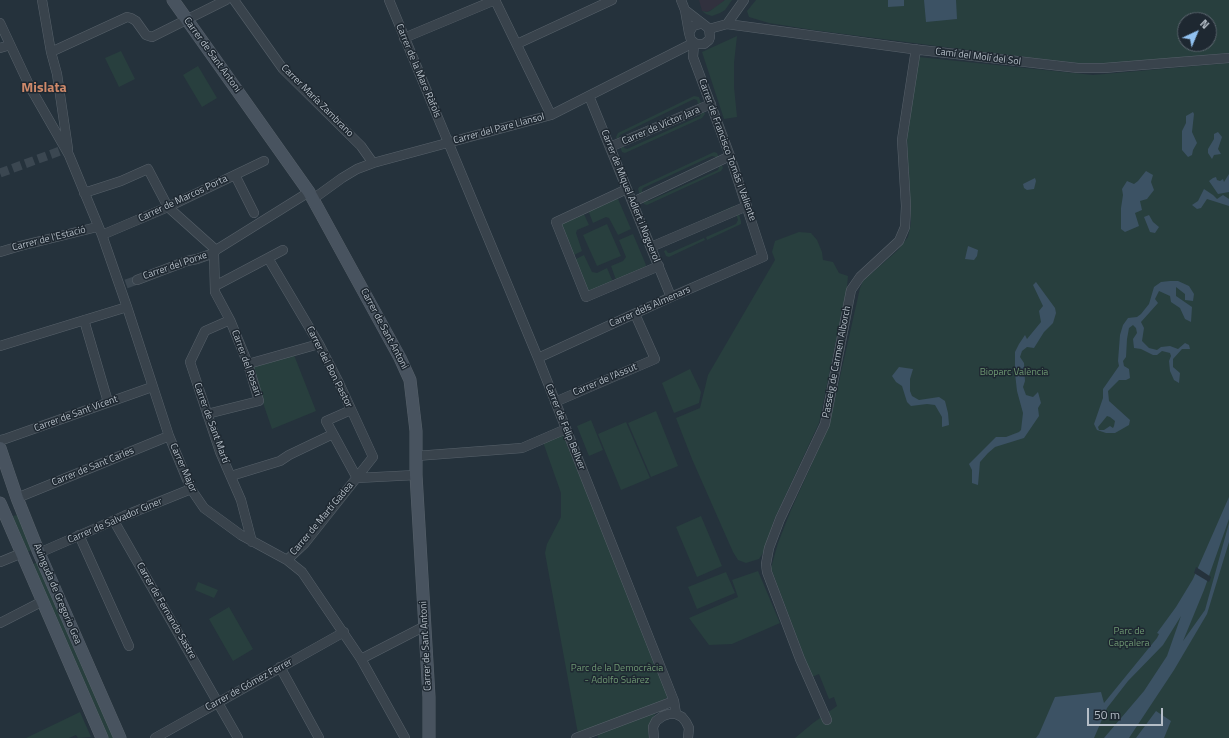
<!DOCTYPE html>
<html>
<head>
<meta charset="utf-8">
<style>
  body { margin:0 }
  #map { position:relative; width:1229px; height:738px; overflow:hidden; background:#25323c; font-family:"Titillium Web",sans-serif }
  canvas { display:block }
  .north { position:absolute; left:1177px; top:12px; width:40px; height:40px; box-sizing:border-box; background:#1e2831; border:1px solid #5a646d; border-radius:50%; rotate:44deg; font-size:11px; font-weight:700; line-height:16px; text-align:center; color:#b5bec7 }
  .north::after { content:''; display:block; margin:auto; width:14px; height:18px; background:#91c2f1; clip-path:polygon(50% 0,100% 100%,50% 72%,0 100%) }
  .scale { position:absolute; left:1087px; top:708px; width:76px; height:18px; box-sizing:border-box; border:2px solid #b5bec7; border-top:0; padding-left:5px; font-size:12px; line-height:14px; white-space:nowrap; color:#b5bec7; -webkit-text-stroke:3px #1e2831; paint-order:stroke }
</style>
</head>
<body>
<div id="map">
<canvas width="1229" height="738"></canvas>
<div class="north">N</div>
<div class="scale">50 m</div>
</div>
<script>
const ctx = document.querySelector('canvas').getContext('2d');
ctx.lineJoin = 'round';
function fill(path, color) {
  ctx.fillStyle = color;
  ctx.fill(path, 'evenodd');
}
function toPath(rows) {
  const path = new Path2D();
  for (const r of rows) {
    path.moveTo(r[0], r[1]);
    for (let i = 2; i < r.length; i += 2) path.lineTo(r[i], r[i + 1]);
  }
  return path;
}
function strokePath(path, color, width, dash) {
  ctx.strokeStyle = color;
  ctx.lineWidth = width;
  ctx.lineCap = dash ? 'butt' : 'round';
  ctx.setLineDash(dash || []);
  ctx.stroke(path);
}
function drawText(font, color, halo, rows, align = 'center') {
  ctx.font = font + ' "Titillium Web",sans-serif';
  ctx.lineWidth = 3;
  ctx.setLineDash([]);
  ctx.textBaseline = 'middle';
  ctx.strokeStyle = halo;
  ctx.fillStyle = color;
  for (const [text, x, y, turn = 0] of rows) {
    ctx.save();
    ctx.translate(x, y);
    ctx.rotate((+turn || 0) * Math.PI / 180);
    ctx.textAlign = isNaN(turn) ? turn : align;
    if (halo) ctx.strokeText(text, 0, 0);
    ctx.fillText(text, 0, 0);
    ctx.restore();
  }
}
const medical = toPath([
  [699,0,725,0,715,8,707,12,702,11]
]);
const green = toPath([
  [725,0,732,0,725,10,720,13,712,16,706,14,702,11,707,12,710,11],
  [756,0,1229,0,1229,53,1095,65,991,53,813,30,769,23,749,17,747,11],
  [1185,20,1209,20,1209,44,1185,44],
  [737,36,734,63,734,87,737,117,724,119,702,52],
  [121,51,135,79,119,87,105,58],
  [919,57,1093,75,1229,63,1229,738,795,738,813,723,837,706,834,697,829,699,819,674,812,677,771,568,778,543,791,510,829,426,860,288,863,281,898,250,908,237,911,223,907,138],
  [198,66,217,98,202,107,183,75],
  [694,96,699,97,701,103,698,104,697,100,694,99,620,135,619,137,621,141,618,142,616,137,618,133],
  [703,108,705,114,702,118,625,153,622,152,620,146,622,145,624,148,627,149,700,116],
  [714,152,717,153,719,158,717,159,716,157,712,156,643,188,642,190,642,194,640,195,638,189,639,187],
  [721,163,723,168,721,171,647,205,644,204,642,199,649,201,718,170,719,167,719,164],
  [615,198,618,199,631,229,618,235,609,218,606,217,593,223,588,210],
  [733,206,737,208,741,221,741,224,707,240,706,237,736,224,738,220,735,211,701,223,700,221],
  [583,212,589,225,577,230,576,233,582,251,572,256,559,223],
  [607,224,621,256,597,266,583,235],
  [799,232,811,233,817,240,822,252,823,260,833,262,839,273,848,276,847,287,819,423,774,520,765,550,759,559,746,563,738,560,733,552,692,459,676,418,700,408,708,375,775,260,772,252,775,241],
  [633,234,646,265,645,267,616,280,611,266,623,261,626,257,619,240],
  [704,238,705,240,669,257,666,256,664,251,666,250,668,253,670,253],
  [584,255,592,272,597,273,607,268,613,282,587,293,574,260],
  [294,355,316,411,272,429,251,368],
  [690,369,701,392,699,403,674,413,662,383],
  [656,411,678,466,651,477,628,423],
  [591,420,603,450,589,456,577,426],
  [626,422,650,478,621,490,598,434],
  [563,435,669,697,664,699,664,701,578,734,545,553,547,544,561,517,561,493,543,442],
  [20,514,34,549,25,553,10,517],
  [701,516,722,566,697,577,676,527],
  [40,561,116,738,105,738,31,565],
  [758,571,780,623,732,644,709,645,689,618,738,597,732,580],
  [726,572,735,593,697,609,688,587],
  [198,582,218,590,214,598,195,590],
  [229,607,253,649,233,661,209,619],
  [657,710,648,730,649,738,598,738,597,733],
  [80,712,91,737,78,738,76,735,69,738,26,738]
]);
const water = toPath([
  [888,0,904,0,904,6,888,7],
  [924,0,956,0,957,19,926,22],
  [1193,112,1194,114,1192,132,1197,143,1193,150,1192,155,1188,157,1182,150,1182,131,1186,123,1186,116],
  [1218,132,1222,137,1218,149,1221,154,1214,155,1212,159,1208,153,1208,149,1214,139,1214,134],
  [1146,171,1153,175,1151,182,1154,190,1147,199,1140,201,1142,210,1135,213,1139,226,1125,232,1121,229,1121,208,1123,195,1122,189,1127,181,1134,184,1138,181],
  [1229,174,1229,192,1218,194,1209,181,1213,178,1216,177,1217,180,1220,181,1223,179,1224,182],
  [1035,178,1036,181,1034,189,1027,190,1024,188,1023,184],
  [1204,189,1213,195,1217,199,1223,195,1229,199,1229,206,1207,199,1201,208,1197,209,1192,205,1198,201],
  [1149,215,1153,222,1159,227,1155,233,1150,232,1144,217],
  [968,246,978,250,977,256,974,260,965,259],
  [1170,281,1178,281,1189,286,1194,294,1193,301,1185,300,1185,294,1176,287,1176,296,1192,307,1191,322,1185,319,1180,308,1171,302,1170,296,1159,291,1155,299,1158,303,1141,322,1144,328,1142,341,1149,348,1157,350,1161,347,1170,346,1178,349,1185,343,1189,345,1190,349,1182,349,1173,359,1173,367,1180,373,1179,383,1174,380,1170,371,1169,361,1171,356,1170,353,1162,351,1157,355,1153,355,1141,349,1134,348,1133,339,1137,333,1136,328,1133,325,1129,328,1127,339,1126,357,1123,361,1124,366,1129,369,1130,378,1126,380,1119,380,1108,391,1109,401,1130,420,1129,425,1115,433,1106,433,1097,430,1094,424,1103,398,1103,389,1119,366,1118,361,1120,335,1123,325,1128,318,1137,317,1141,314,1149,304,1154,287,1161,282],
  [1107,416,1110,417,1115,421,1114,426,1113,428,1110,426,1104,430,1099,430,1098,427],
  [1036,282,1055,308,1056,313,1053,323,1044,332,1034,348,1027,347,1022,351,1020,357,1024,363,1025,381,1023,387,1026,395,1033,397,1038,392,1041,403,1038,408,1039,416,1024,438,995,447,988,453,980,462,978,485,972,483,972,470,969,464,996,437,1006,437,1019,432,1021,430,1023,413,1017,391,1015,373,1015,352,1019,344,1025,335,1027,339,1041,322,1039,311,1043,306,1033,285],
  [899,367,913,369,910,379,910,391,912,396,919,400,939,397,945,401,948,413,949,425,942,427,942,417,935,405,927,404,911,406,907,402,902,386,896,382,892,376],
  [1229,497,1229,519,1204,590,1183,641,1205,610,1229,523,1229,542,1207,614,1174,670,1129,738,1104,738,1144,691,1167,656,1181,616,1163,645,1128,681,1107,708,1094,738,1036,738,1039,734,1055,697,1101,692,1104,703,1157,638,1159,634,1157,633,1176,607,1193,579],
  [1156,711,1171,721,1164,738,1136,738]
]);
const pier = toPath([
  [1196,567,1211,577,1209,582,1194,573]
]);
const streetTunnel = toPath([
  [0,173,60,151],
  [126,284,137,280]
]);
const street = toPath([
  [42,0,51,52,57,74,68,149],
  [234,0,283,69,361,146,373,163],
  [389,0,538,358,674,701,676,714],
  [495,0,551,115],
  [681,0,685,10,689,33],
  [685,10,707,27,709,29,710,37,709,40,704,44,696,44,691,40,689,33,693,26,700,24,703,24],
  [0,23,30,87,69,155,102,235,127,307,169,436,191,489,204,508,241,535,287,560,302,572,361,659,405,738],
  [727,24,744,0],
  [709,29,727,24,912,49,1078,68,1104,68,1229,58],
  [404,38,495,0],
  [517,44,612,0],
  [0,48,10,45],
  [51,52,127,17,131,18,136,21,146,35,152,37,226,0],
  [589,96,671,297],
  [610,147,711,104],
  [235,175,254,213],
  [627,189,556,222,586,297,659,266],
  [84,193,121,181,148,169,168,207,216,250],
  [313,199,342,178,357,169,373,163,551,115,693,43],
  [633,202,730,156],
  [102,235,168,207,264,161],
  [651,247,747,206],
  [216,250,309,192],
  [0,252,20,246,97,227],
  [268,258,283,250],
  [137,280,187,261,197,259,214,253],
  [215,286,268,258,319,344,339,383,373,457,305,543,287,560],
  [84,320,108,402],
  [230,320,205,331,190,362,220,452,241,500,252,542],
  [0,346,127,307],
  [538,358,671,297,763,257,730,156,693,57,694,44],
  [248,364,319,344],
  [555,402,655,359,635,314],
  [351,410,326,421,357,478],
  [207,414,259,401,248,364,230,320,215,292,214,253,216,250],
  [0,440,5,439,152,387],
  [416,456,522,448,566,429],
  [231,476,280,461,289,455,333,434],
  [357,478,416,475],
  [17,498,169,436],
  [114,521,238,738],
  [79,535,129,646],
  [39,553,124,516,191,489],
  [0,562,22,553],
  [0,623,43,601],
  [361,659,425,626],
  [280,667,319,738],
  [827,720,800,659,767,572,766,564,769,548,780,519,825,424,851,290,860,277,899,241,905,227,906,206,902,140,916,49],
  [155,738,344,632],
  [576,738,674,701],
  [654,738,653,727,656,721,663,716,669,714,676,714,682,717,686,722,689,728,688,738]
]);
const secondary = toPath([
  [173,0,309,192,400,358,410,380,416,431,416,475,429,697,429,738],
  [0,448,17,498,39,553,120,738],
  [0,503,102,738]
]);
const streetNames = [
  ["Carrer de Sant Antoni",212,55,54],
  ["Camí del Molí del Sol",978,57,7],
  ["Carrer de la Mare Ràfols",418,71,67],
  ["Carrer María Zambrano",317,101,45],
  ["Carrer de Víctor Jara",661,126,-23],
  ["Carrer del Pare Llansol",499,129,-15],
  ["Carrer de Francisco Tomás i Valiente",727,150,70],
  ["Carrer de Miquel Adlert i Noguerol",630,196,68],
  ["Carrer de Marcos Porta",183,199,-25],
  ["Carrer de l'Estació",49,239,-14],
  ["Carrer del Porxe",175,266,-19],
  ["Carrer dels Almenars",650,307,-24],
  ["Carrer de Sant Antoni",384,329,62],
  ["Passeig de Carmen Alborch",837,362,-79],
  ["Carrer del Rosari",246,363,70],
  ["Carrer del Bon Pastor",329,367,63],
  ["Carrer de l'Assut",605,380,-23],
  ["Carrer de Sant Vicent",76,414,-20],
  ["Carrer de Sant Martí",211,423,70],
  ["Carrer de Felip Bellver",565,427,68],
  ["Carrer de Sant Carles",93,467,-22],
  ["Carrer Major",183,468,66],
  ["Carrer de Martí Gadea",322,519,-50],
  ["Carrer de Salvador Giner",115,521,-23],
  ["Avinguda de Gregorio Gea",57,594,67],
  ["Carrer de Fernando Sastre",166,611,60],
  ["Carrer de Sant Antoni",426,646,-93],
  ["Carrer de Gómez Ferrer",249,685,-29]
];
const parkNames = [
  ["Bioparc València",1014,373],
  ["Parc de",1129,632],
  ["Capçalera",1129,644],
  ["Parc de la Democràcia",617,669],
  ["- Adolfo Suárez",617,681]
];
const districtNames = [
  ["Mislata",44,89]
];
fill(medical, '#31313e');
fill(green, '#283f3e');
fill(water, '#3c5264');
fill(pier, '#25323c');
strokePath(streetTunnel, '#3b4751', 9, [9, 4.5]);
strokePath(street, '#57616a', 10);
strokePath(secondary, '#57616a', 13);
strokePath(street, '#39434c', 9);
strokePath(secondary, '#48535f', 12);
drawText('10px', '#b5bec7', '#1e2831', streetNames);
drawText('10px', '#6e9772', '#1e2831', parkNames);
drawText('bold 14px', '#ce896a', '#1e2831', districtNames);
</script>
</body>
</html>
